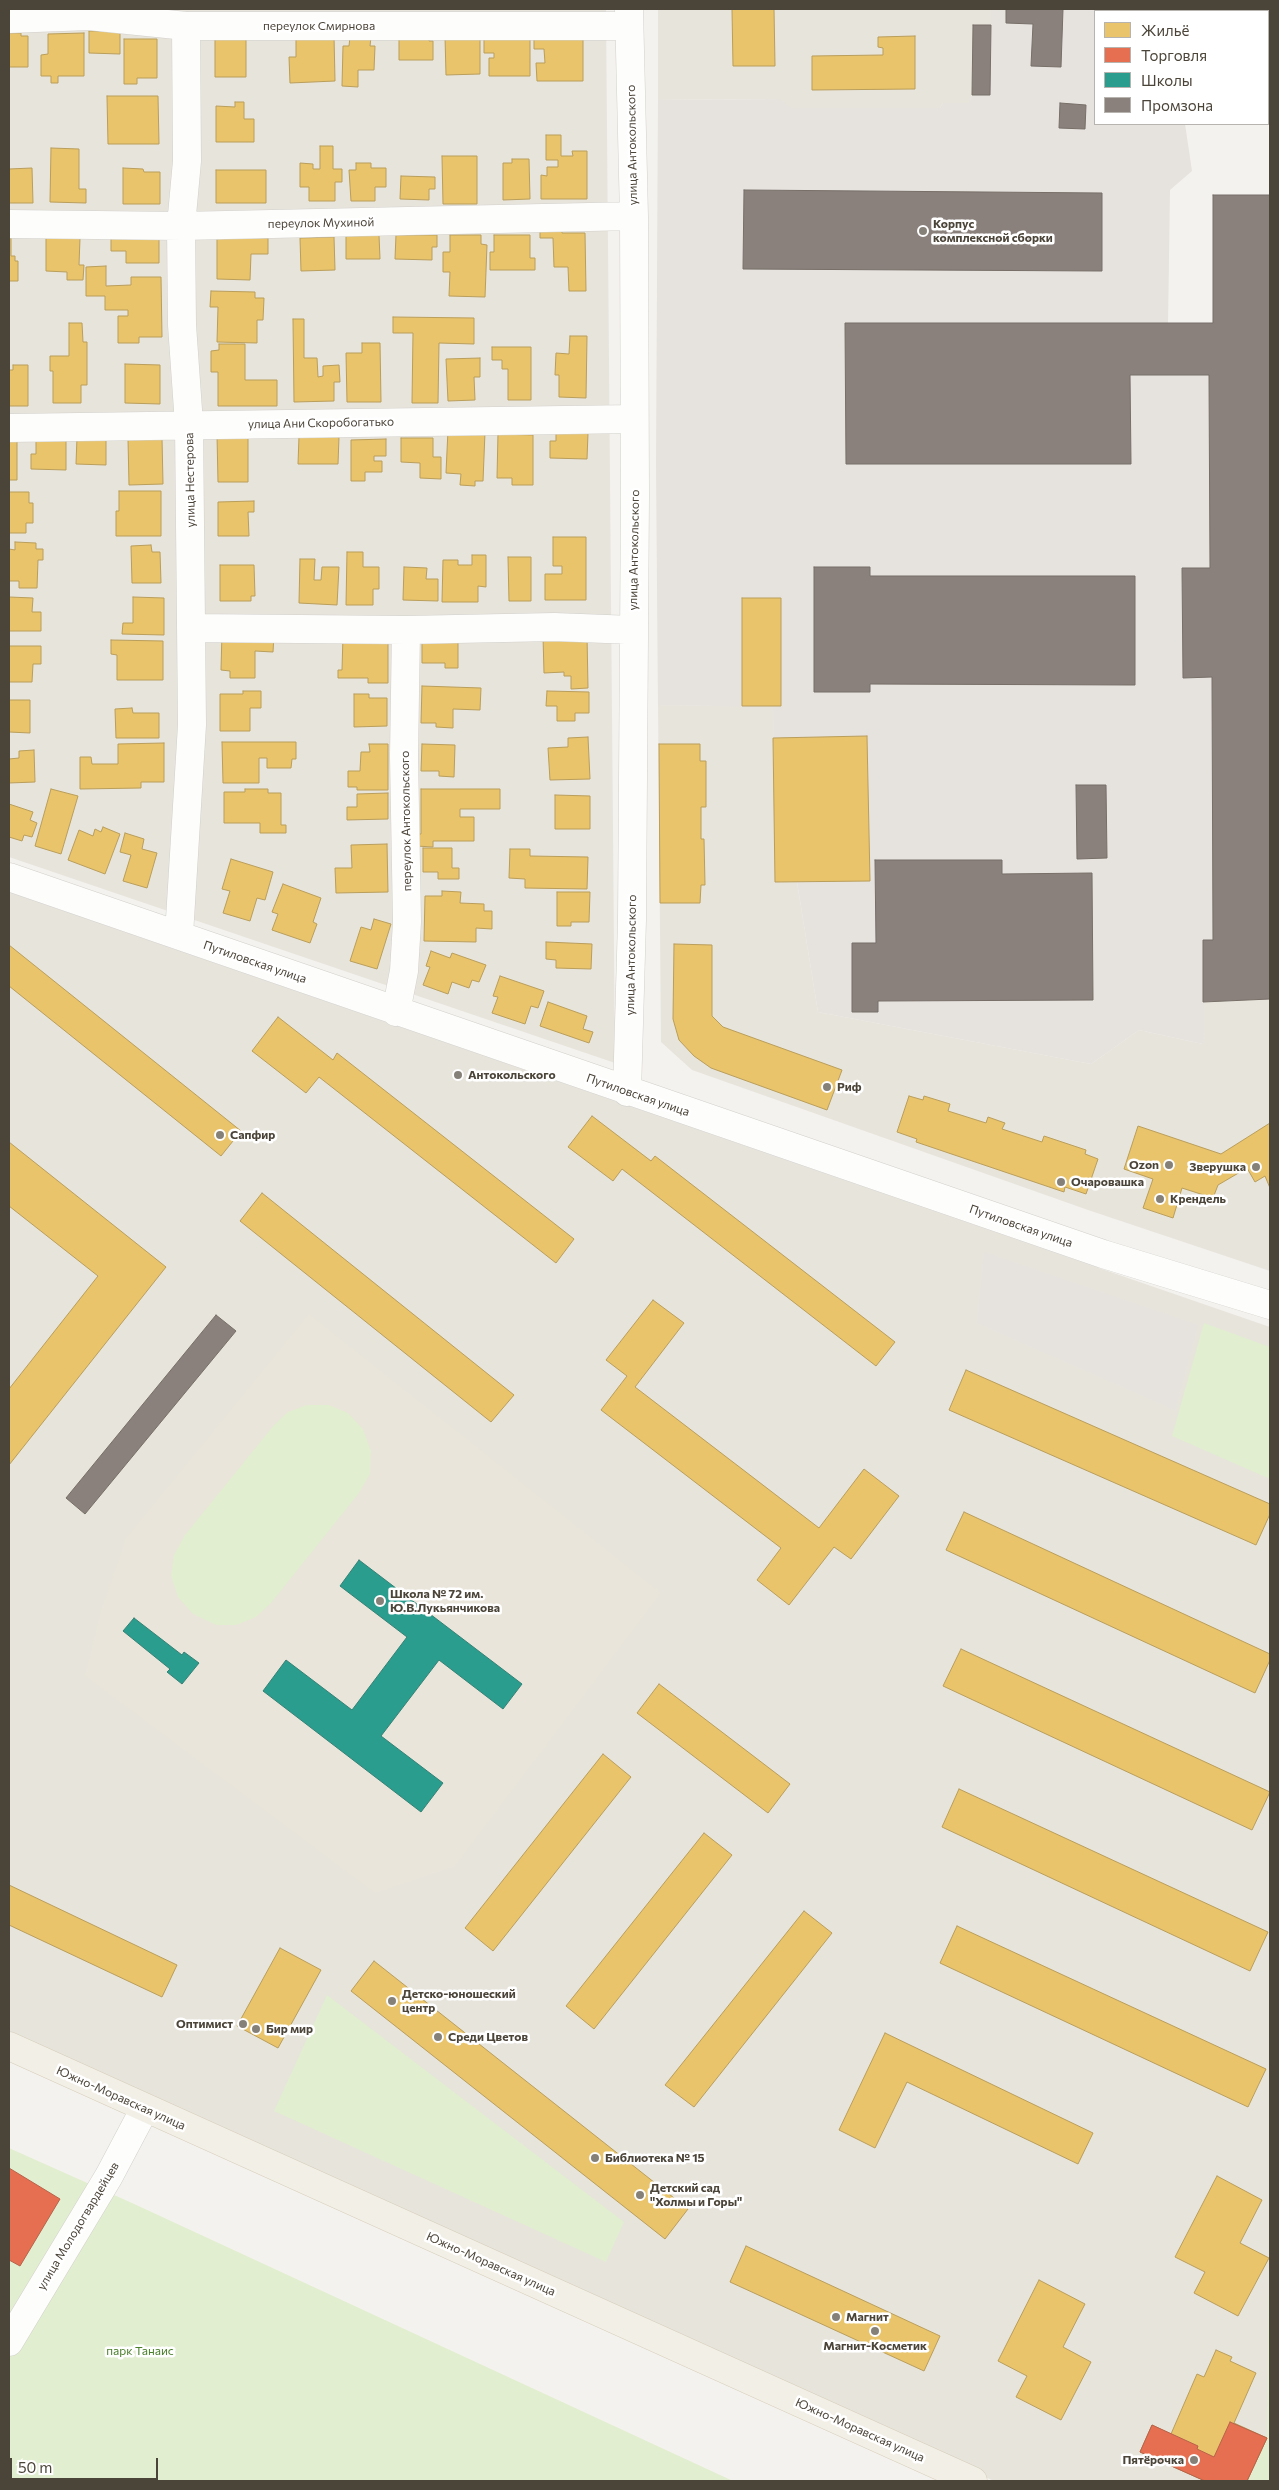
<!DOCTYPE html>
<html>
<head>
<meta charset="utf-8">
<style>
  body { margin:0 }
  #map { position:relative; width:1279px; height:2490px; overflow:hidden; background:#f4f2ee; font-family:Commissioner,sans-serif }
  canvas { display:block }
  .frame { position:absolute; inset:0; border:10px solid #4b4439; pointer-events:none }
  .legend { position:absolute; left:1094px; top:10px; width:175px; height:115px; box-sizing:border-box; background:#fff; border:1px solid #b7b4b0; margin:0; padding:6px 9px; list-style:none; font-size:15px; color:#4b4439 }
  .legend li { display:flex; align-items:center; gap:10px; height:25px }
  .legend b { width:25px; border:1px solid #b7b4b0 }
  .scale { position:absolute; left:10px; top:2458px; width:148px; height:22px; box-sizing:border-box; border:2px solid #4b4439; border-top:0; padding-left:6px; font-size:15px; line-height:18px; white-space:nowrap; color:#4b4439; -webkit-text-stroke:4px #fff; paint-order:stroke }
</style>
</head>
<body>
<div id="map">
<canvas width="1279" height="2490"></canvas>
<div class="frame"></div>
<ul class="legend">
<li><b style="height:14px;background:#e9c46a"></b>Жильё</li>
<li><b style="height:14px;background:#e76f51"></b>Торговля</li>
<li><b style="height:14px;background:#2a9d8f"></b>Школы</li>
<li><b style="height:14px;background:#8a817c"></b>Промзона</li>
</ul>
<div class="scale">50 m</div>
</div>
<script>
const ctx = document.querySelector('canvas').getContext('2d');
ctx.lineJoin = 'round';
function fill(path, color) {
  ctx.fillStyle = color;
  ctx.fill(path, 'evenodd');
}
function toPath(rows) {
  const path = new Path2D();
  for (const r of rows) {
    path.moveTo(r[0], r[1]);
    for (let i = 2; i < r.length; i += 2) path.lineTo(r[i], r[i + 1]);
  }
  return path;
}
function strokePath(path, color, width, dash) {
  ctx.strokeStyle = color;
  ctx.lineWidth = width;
  ctx.lineCap = dash ? 'butt' : 'round';
  ctx.setLineDash(dash || []);
  ctx.stroke(path);
}
function drawText(font, color, halo, rows, align = 'center') {
  ctx.font = font + ' Commissioner,sans-serif';
  ctx.lineWidth = 5;
  ctx.setLineDash([]);
  ctx.textBaseline = 'middle';
  ctx.strokeStyle = halo;
  ctx.fillStyle = color;
  for (const [text, x, y, turn = 0] of rows) {
    ctx.save();
    ctx.translate(x, y);
    ctx.rotate((+turn || 0) * Math.PI / 180);
    ctx.textAlign = isNaN(turn) ? turn : align;
    if (halo) ctx.strokeText(text, 0, 0);
    ctx.fillText(text, 0, 0);
    ctx.restore();
  }
}
const residential = toPath([
  [9,9,606,9,615,1063,9,857],
  [658,9,991,9,991,25,973,25,972,95,969,104,943,103,940,108,790,108,778,99,658,100],
  [658,705,773,706,776,882,797,882,818,1012,1091,1064,1139,1030,1203,1044,1203,1002,1270,999,1270,1271,1088,1210,692,1070,661,1042],
  [9,892,1270,1327,1270,2481,994,2481,9,2033]
]);
const industrial = toPath([
  [991,9,1270,9,1270,117,1268,117,1268,11,1095,11,1095,124,1185,124,1192,171,1170,190,1168,323,1213,323,1213,195,1270,195,1270,999,1204,1002,1203,1044,1139,1030,1091,1064,818,1012,797,882,775,882,773,707,658,705,656,464,658,100,779,99,791,108,940,108,943,103,969,103,972,95,973,25,991,25]
]);
const education = toPath([
  [309,1314,661,1593,455,1866,375,1893,85,1676,102,1609,126,1538]
]);
const green = toPath([
  [1204,1323,1270,1347,1270,1479,1172,1436],
  [307,1405,329,1405,348,1413,363,1429,371,1451,370,1474,359,1493,271,1603,256,1617,236,1625,216,1625,193,1614,178,1597,171,1576,174,1555,185,1535,274,1425,288,1412],
  [327,1995,624,2222,606,2262,274,2111],
  [9,2148,132,2203,733,2481,9,2481],
  [1270,2171,1270,2481,1247,2481,1267,2438]
]);
const parking = toPath([
  [984,1252,1198,1325,1175,1410,977,1323]
]);
const homes = toPath([
  [732,9,774,9,775,66,733,66,732,9],
  [484,25,530,34,530,76,489,76,489,58,494,58,494,53,484,53,484,25],
  [534,28,583,32,583,81,537,81,536,63,545,63,544,49,534,49,534,28],
  [89,31,120,31,120,54,89,53,89,31],
  [9,33,21,33,21,36,28,36,28,67,9,67,9,33],
  [84,33,84,76,58,76,58,83,51,83,51,76,41,76,41,55,48,54,48,34,84,33],
  [399,34,429,34,429,41,433,41,433,60,399,60,399,34],
  [334,36,335,81,290,83,289,57,296,57,296,38,334,36],
  [445,36,480,36,480,74,446,75,445,36],
  [915,36,915,89,812,90,812,56,883,55,883,48,878,47,878,37,915,36],
  [215,37,246,38,246,77,215,77,215,37],
  [350,37,371,37,370,46,375,46,374,70,358,70,358,87,342,86,343,46,349,46,350,37],
  [124,39,157,39,157,78,137,78,137,84,124,84,124,39],
  [107,96,158,96,159,144,108,144,107,96],
  [235,102,244,102,244,119,254,119,254,142,216,142,216,106,235,107,235,102],
  [546,135,561,135,561,156,573,156,572,151,587,151,587,199,541,199,541,175,547,176,547,167,558,167,558,160,546,160,546,135],
  [320,146,333,146,333,169,342,169,342,182,335,182,335,201,309,201,309,187,300,187,300,163,313,164,313,169,320,169,320,146],
  [51,148,79,149,79,189,86,189,86,203,50,202,51,148],
  [442,156,477,156,477,204,443,204,442,156],
  [512,159,529,159,530,199,503,200,503,163,512,163,512,159],
  [9,160,9,169,32,168,33,203,9,203,9,160],
  [356,163,371,163,371,168,386,168,386,187,375,187,375,201,351,201,349,170,356,170,356,163],
  [123,168,143,169,144,172,160,172,160,204,123,204,123,168],
  [216,170,266,170,266,203,216,203,216,170],
  [401,176,435,177,435,189,429,189,429,200,400,199,401,176],
  [562,228,562,233,585,233,586,291,569,291,568,267,554,267,553,238,540,238,540,229,562,228],
  [379,235,380,259,346,259,346,236,379,235],
  [396,235,437,235,437,247,432,247,432,260,395,259,396,235],
  [450,235,481,235,481,244,487,245,485,297,449,296,450,272,443,272,443,252,450,252,450,235],
  [494,235,530,235,530,258,535,258,535,270,490,270,490,252,494,252,494,235],
  [46,237,80,238,79,265,84,265,83,280,67,280,67,272,46,271,46,237],
  [334,237,335,270,301,271,300,238,334,237],
  [9,238,11,238,11,256,15,256,15,261,18,261,18,281,9,281,9,238],
  [111,238,159,238,159,263,126,263,126,251,111,251,111,238],
  [217,238,268,238,268,254,251,254,250,280,217,279,217,238],
  [106,266,106,286,131,285,131,277,161,277,162,337,139,337,139,343,118,343,118,316,128,316,128,310,105,310,105,296,86,296,86,267,106,266],
  [211,291,255,292,255,298,264,298,263,320,257,320,257,343,217,342,218,307,210,307,211,291],
  [393,317,474,318,474,344,439,343,438,403,412,403,413,333,393,333,393,317],
  [293,319,304,319,304,358,317,358,318,377,323,376,323,366,339,365,340,382,334,382,334,401,294,402,293,319],
  [69,323,82,323,83,342,87,342,87,385,81,385,81,403,53,403,53,371,50,371,50,356,69,356,69,323],
  [570,336,587,336,586,398,559,397,559,375,555,375,556,353,569,354,570,336],
  [362,343,380,343,381,402,347,402,346,353,362,353,362,343],
  [219,344,245,344,245,380,277,380,277,406,218,406,218,372,211,372,211,351,219,350,219,344],
  [492,347,531,347,531,400,508,400,508,369,502,369,502,360,492,360,492,347],
  [480,358,480,377,474,377,475,400,448,401,446,359,480,358],
  [125,364,160,365,160,404,125,403,125,364],
  [13,365,28,365,28,406,9,406,9,370,13,370,13,365],
  [448,430,485,432,483,481,475,481,475,486,460,485,461,474,446,473,448,430],
  [556,432,588,433,587,459,550,458,550,441,556,441,556,432],
  [248,434,248,482,218,482,217,435,248,434],
  [498,434,533,435,533,485,512,485,512,478,497,478,498,434],
  [36,435,66,436,66,470,31,469,31,454,36,454,36,435],
  [299,437,339,437,338,464,298,464,299,437],
  [77,438,106,438,106,465,76,464,77,438],
  [162,438,163,484,129,485,128,439,162,438],
  [401,438,433,438,433,457,441,457,441,479,420,478,420,463,401,462,401,438],
  [386,439,386,456,374,456,374,461,382,461,382,472,365,472,365,481,351,481,351,440,386,439],
  [9,441,17,441,17,480,9,480,9,441],
  [119,491,161,491,161,536,116,536,116,511,119,511,119,491],
  [9,492,29,492,29,503,33,503,33,523,26,523,26,533,9,533,9,492],
  [254,501,254,512,248,512,249,536,218,536,218,502,254,501],
  [553,537,586,537,586,600,545,600,545,574,562,574,562,566,553,566,553,537],
  [15,542,36,543,36,549,43,549,43,560,38,560,37,588,19,588,19,581,9,581,9,549,15,550,15,542],
  [151,545,152,552,160,552,161,583,132,583,131,546,151,545],
  [347,552,363,552,363,567,379,567,379,589,373,589,373,605,346,605,347,552],
  [472,555,486,555,486,587,478,586,478,602,442,602,443,560,458,560,458,565,472,565,472,555],
  [508,557,531,557,531,601,509,601,508,557],
  [300,559,315,559,314,580,321,580,322,567,339,567,337,605,299,603,300,559],
  [220,565,254,565,255,596,251,596,251,601,220,601,220,565],
  [404,567,427,568,426,579,438,579,438,601,403,600,404,567],
  [9,597,33,598,32,612,41,612,41,631,9,631,9,597],
  [133,597,164,598,164,635,122,634,123,623,133,623,133,597],
  [742,598,781,598,781,706,742,706,742,598],
  [222,633,274,634,273,652,255,651,255,678,230,678,230,671,221,670,222,633],
  [587,635,588,688,571,689,571,676,564,676,564,672,544,673,543,636,587,635],
  [343,636,388,641,388,683,368,683,368,678,338,678,338,670,342,670,343,636],
  [111,640,163,641,163,680,117,680,117,655,111,654,111,640],
  [422,640,458,640,458,668,445,668,445,663,422,663,422,640],
  [9,646,41,646,41,664,33,664,32,682,9,682,9,646],
  [422,686,481,688,480,710,453,709,453,728,436,727,436,723,421,723,422,686],
  [243,691,261,691,261,708,250,708,250,731,220,731,220,694,243,694,243,691],
  [547,691,589,692,589,713,575,713,575,721,557,721,557,706,546,706,547,691],
  [354,694,369,694,369,698,387,698,387,726,354,727,354,694],
  [9,700,30,700,30,733,9,732,9,700],
  [132,708,133,713,159,713,159,738,116,738,115,709,132,708],
  [867,736,870,881,775,882,773,738,867,736],
  [588,737,590,779,550,780,548,748,568,747,568,738,588,737],
  [222,742,296,742,296,759,292,759,291,768,267,768,267,758,259,758,259,783,223,783,222,742],
  [164,743,164,782,141,782,141,788,80,789,80,757,91,757,92,764,118,764,118,744,164,743],
  [369,744,388,744,388,790,357,790,357,787,348,787,348,771,360,771,361,752,370,752,369,744],
  [422,744,455,745,454,777,439,776,439,771,421,771,422,744],
  [659,744,700,744,700,761,706,761,706,807,701,807,701,839,704,839,705,885,701,885,700,903,660,903,659,744],
  [34,750,35,782,9,783,9,759,19,758,19,751,34,750],
  [51,789,78,796,61,854,35,846,51,789],
  [245,789,268,789,268,793,281,793,281,825,286,825,286,833,260,833,260,823,224,823,224,792,245,792,245,789],
  [421,789,500,789,500,809,460,809,460,817,474,817,474,841,433,841,433,847,416,846,416,834,421,834,421,789],
  [388,793,388,819,347,820,347,807,357,807,357,794,388,793],
  [555,795,590,796,590,829,555,829,555,795],
  [9,804,33,812,30,820,37,823,32,837,24,835,22,841,9,837,9,804],
  [103,827,120,834,105,874,68,860,79,830,93,836,95,829,101,832,103,827],
  [125,833,144,839,142,849,157,853,147,888,123,881,131,855,120,852,125,833],
  [387,844,388,892,336,893,335,868,352,868,351,845,387,844],
  [423,848,452,848,452,868,459,868,459,879,438,879,438,872,423,872,423,848],
  [510,849,530,849,530,856,588,857,587,889,525,888,525,879,509,878,510,849],
  [231,859,273,872,265,900,257,898,250,921,223,913,230,891,222,889,231,859],
  [283,884,321,898,313,922,317,924,310,943,272,930,278,914,272,912,283,884],
  [442,891,461,892,460,903,484,904,484,911,492,911,492,929,476,928,476,942,424,941,425,896,442,896,442,891],
  [557,892,590,892,589,922,571,922,571,926,557,926,557,892],
  [374,919,391,924,377,969,350,961,361,927,371,930,374,919],
  [546,942,592,944,591,969,556,968,556,960,546,959,546,942],
  [674,944,712,945,712,1016,723,1027,842,1070,827,1110,711,1068,694,1056,679,1040,673,1019,674,944],
  [9,945,241,1131,221,1156,9,986,9,945],
  [431,951,450,958,452,953,486,965,479,982,472,980,469,988,452,982,448,994,423,985,430,967,426,966,431,951],
  [500,976,544,991,538,1008,531,1006,525,1024,492,1013,498,997,493,996,500,976],
  [548,1002,587,1016,583,1029,593,1032,589,1043,540,1026,548,1002],
  [278,1017,333,1060,337,1053,574,1239,556,1263,319,1077,306,1093,252,1051,278,1017],
  [909,1096,923,1100,924,1096,950,1104,948,1111,986,1123,988,1117,1005,1123,1002,1129,1042,1142,1044,1136,1086,1150,1085,1154,1098,1159,1086,1194,1065,1187,1064,1192,916,1142,917,1139,897,1132,909,1096],
  [592,1116,651,1161,655,1156,895,1342,876,1366,622,1169,613,1181,568,1147,592,1116],
  [1270,1123,1270,1188,1265,1176,1255,1182,1247,1168,1218,1185,1213,1198,1182,1188,1173,1218,1143,1208,1153,1179,1124,1169,1138,1126,1221,1154,1270,1123],
  [9,1142,166,1267,9,1465,9,1389,98,1276,9,1206,9,1142],
  [262,1193,514,1395,491,1422,240,1221,262,1193],
  [653,1300,684,1323,635,1387,819,1528,864,1469,899,1496,851,1559,834,1547,789,1605,757,1580,781,1548,601,1410,627,1376,606,1360,653,1300],
  [966,1370,1270,1504,1270,1514,1256,1545,949,1410,966,1370],
  [964,1512,1270,1654,1270,1660,1255,1693,946,1550,964,1512],
  [961,1649,1270,1792,1252,1830,943,1686,961,1649],
  [659,1684,790,1784,768,1813,637,1713,659,1684],
  [603,1754,631,1777,493,1951,465,1928,603,1754],
  [959,1789,1268,1932,1250,1971,942,1827,959,1789],
  [704,1833,732,1855,594,2029,566,2006,704,1833],
  [9,1885,177,1965,162,1997,9,1925,9,1885],
  [804,1911,832,1933,694,2107,665,2085,804,1911],
  [957,1926,1266,2069,1248,2107,940,1963,957,1926],
  [280,1948,321,1970,278,2048,237,2026,280,1948],
  [374,1961,688,2209,665,2239,351,1991,374,1961],
  [885,2033,1093,2133,1078,2164,907,2082,875,2148,839,2130,885,2033],
  [1217,2176,1262,2200,1240,2243,1269,2258,1238,2316,1194,2293,1205,2272,1175,2257,1217,2176],
  [746,2246,940,2336,924,2371,730,2282,746,2246],
  [1039,2280,1085,2304,1063,2347,1091,2362,1061,2420,1016,2397,1027,2376,998,2361,1039,2280],
  [1216,2350,1232,2357,1230,2361,1256,2373,1234,2423,1267,2438,1247,2481,1205,2481,1140,2452,1152,2425,1171,2434,1197,2374,1204,2377,1216,2350]
]);
const shops = toPath([
  [9,2168,60,2199,20,2266,9,2260,9,2168],
  [1230,2422,1267,2438,1247,2481,1205,2481,1140,2452,1152,2425,1198,2446,1197,2449,1214,2457,1230,2422]
]);
const schools = toPath([
  [359,1560,522,1684,503,1709,439,1660,381,1736,443,1783,421,1812,263,1691,286,1660,352,1710,407,1637,340,1586,359,1560],
  [134,1618,182,1655,184,1652,199,1663,182,1684,167,1672,170,1669,123,1631,134,1618]
]);
const industry = toPath([
  [1006,9,1063,9,1061,67,1031,66,1033,24,1006,23,1006,9],
  [1226,9,1270,9,1270,14,1268,14,1268,11,1227,11,1226,9],
  [973,25,991,25,990,95,972,95,973,25],
  [1268,81,1270,81,1270,112,1268,112,1268,81],
  [1060,103,1086,105,1085,129,1059,128,1060,103],
  [744,190,1102,193,1102,271,743,269,744,190],
  [1213,195,1270,195,1270,999,1203,1002,1203,940,1213,940,1212,677,1183,678,1182,568,1210,568,1209,375,1130,375,1131,464,846,464,845,323,1213,323,1213,195],
  [814,567,870,567,870,576,1135,576,1135,685,870,684,870,692,814,692,814,567],
  [1076,785,1106,785,1107,858,1077,859,1076,785],
  [875,860,1002,860,1002,874,1092,873,1093,1000,878,1001,878,1012,852,1012,852,943,876,943,875,860],
  [216,1315,236,1331,85,1514,66,1498,216,1315]
]);
const minor = toPath([
  [9,19,89,16,186,26,629,26],
  [9,224,181,226,634,216],
  [9,428,634,419],
  [192,628,406,630,554,627,633,630],
  [9,877,1103,1254,1270,1305],
  [179,935,192,725,189,424,182,325,181,226,187,161,186,26],
  [396,1012,404,971,407,922,404,756,406,630],
  [627,1092,632,920,635,496,634,216,629,9],
  [9,2342,109,2176,145,2108]
]);
const major = toPath([
  [9,2046,973,2481]
]);
const markers = [
  [923,231,5,"#868178"],
  [458,1075,5,"#868178"],
  [827,1087,5,"#868178"],
  [220,1135,5,"#868178"],
  [1169,1165,5,"#868178"],
  [1256,1167,5,"#868178"],
  [1061,1182,5,"#868178"],
  [1160,1199,5,"#868178"],
  [380,1601,5,"#868178"],
  [392,2001,5,"#868178"],
  [243,2024,5,"#868178"],
  [256,2029,5,"#868178"],
  [438,2037,5,"#868178"],
  [595,2158,5,"#868178"],
  [640,2195,5,"#868178"],
  [836,2317,5,"#868178"],
  [875,2331,5,"#868178"],
  [1194,2460,5,"#868178"]
];
const streetNames = [
  ["переулок Смирнова",319,26],
  ["улица Антокольского",632,145,-91],
  ["переулок Мухиной",321,223,-1],
  ["улица Ани Скоробогатько",321,423,-1],
  ["улица Нестерова",190,480,-91],
  ["улица Антокольского",634,550,-89],
  ["переулок Антокольского",406,821,-91],
  ["улица Антокольского",631,955,-89],
  ["Путиловская улица",255,962,19],
  ["Путиловская улица",638,1095,19],
  ["Путиловская улица",1021,1226,19],
  ["Южно-Моравская улица",121,2098,24],
  ["улица Молодогвардейцев",78,2226,-59],
  ["Южно-Моравская улица",491,2264,24],
  ["Южно-Моравская улица",860,2430,24]
];
const poiNames = [
  ["Корпус",933,224],
  ["комплексной сборки",933,238],
  ["Антокольского",468,1075],
  ["Риф",837,1087],
  ["Сапфир",230,1135],
  ["Ozon",1159,1165,"right"],
  ["Зверушка",1246,1167,"right"],
  ["Очаровашка",1071,1182],
  ["Крендель",1170,1199],
  ["Школа № 72 им.",390,1594],
  ["Ю.В.Лукьянчикова",390,1608],
  ["Детско-юношеский",402,1994],
  ["центр",402,2008],
  ["Оптимист",233,2024,"right"],
  ["Бир мир",266,2029],
  ["Среди Цветов",448,2037],
  ["Библиотека № 15",605,2158],
  ["Детский сад",650,2188],
  ["\"Холмы и Горы\"",650,2202],
  ["Магнит",846,2317],
  ["Магнит-Косметик",875,2346,"center"],
  ["Пятёрочка",1184,2460,"right"]
];
const parkNames = [
  ["парк Танаис",140,2351]
];
fill(residential, '#e7e4dc');
fill(industrial, '#e6e2de');
fill(education, '#eae5da');
fill(green, '#e1eecf');
fill(parking, '#e6e3df');
fill(homes, '#e9c46a');
strokePath(homes, '#ba9e5b', 1);
fill(shops, '#e76f51');
strokePath(shops, '#b8624a', 1);
fill(schools, '#2a9d8f');
strokePath(schools, '#348275', 1);
fill(industry, '#8a817c');
strokePath(industry, '#776f68', 1);
strokePath(minor, '#d2d0cb', 29);
strokePath(major, '#d6cebb', 29);
strokePath(minor, '#fdfdfc', 28);
strokePath(major, '#f2efe6', 28);
for (const [x, y, r, color] of markers) {
  const dot = new Path2D();
  dot.arc(x, y, r, 0, 2 * Math.PI);
  ctx.fillStyle = color;
  ctx.fill(dot);
  strokePath(dot, '#fff', 2);
}
drawText('12px', '#4b4439', '#fff', streetNames);
drawText('bold 12px', '#4b4439', '#fff', poiNames, 'left');
drawText('12px', '#4a7f2a', '#fff', parkNames);
</script>
</body>
</html>
